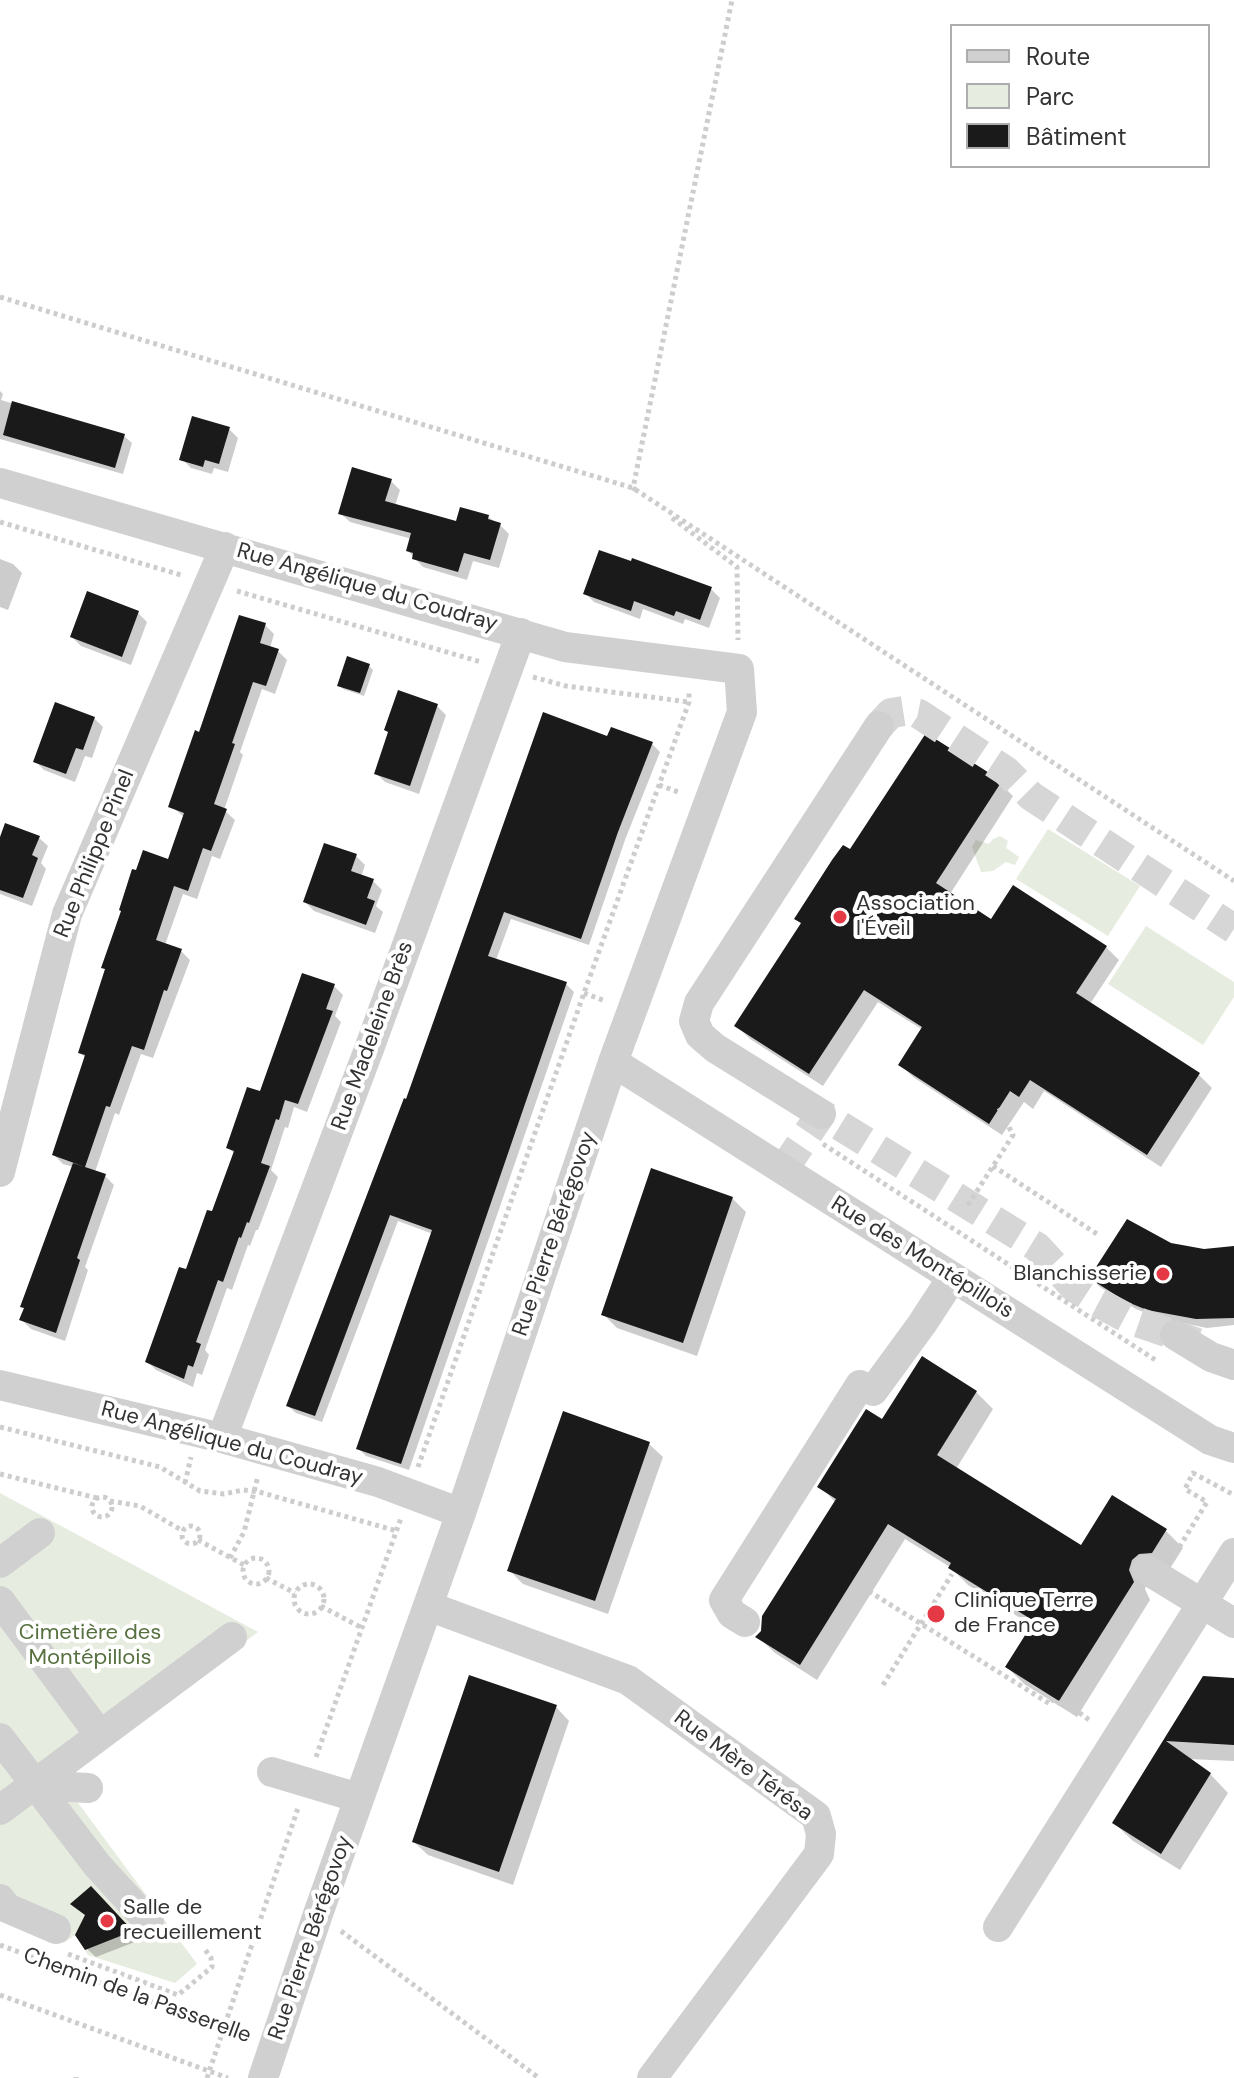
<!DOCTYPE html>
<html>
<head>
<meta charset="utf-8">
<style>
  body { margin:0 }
  #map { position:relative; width:1234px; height:2078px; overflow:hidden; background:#fff; font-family:"DM Sans",sans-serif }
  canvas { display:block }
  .legend { position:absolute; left:950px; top:24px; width:260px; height:144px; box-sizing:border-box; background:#fff; border:2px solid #adadad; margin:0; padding:10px 14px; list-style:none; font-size:24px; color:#333 }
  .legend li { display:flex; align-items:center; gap:16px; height:40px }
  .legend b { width:40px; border:2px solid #adadad }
</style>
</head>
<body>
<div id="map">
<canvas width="1234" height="2078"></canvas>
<ul class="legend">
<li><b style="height:10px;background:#d0d0d0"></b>Route</li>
<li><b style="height:22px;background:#e6ecdf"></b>Parc</li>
<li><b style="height:22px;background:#1a1a1a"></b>Bâtiment</li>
</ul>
</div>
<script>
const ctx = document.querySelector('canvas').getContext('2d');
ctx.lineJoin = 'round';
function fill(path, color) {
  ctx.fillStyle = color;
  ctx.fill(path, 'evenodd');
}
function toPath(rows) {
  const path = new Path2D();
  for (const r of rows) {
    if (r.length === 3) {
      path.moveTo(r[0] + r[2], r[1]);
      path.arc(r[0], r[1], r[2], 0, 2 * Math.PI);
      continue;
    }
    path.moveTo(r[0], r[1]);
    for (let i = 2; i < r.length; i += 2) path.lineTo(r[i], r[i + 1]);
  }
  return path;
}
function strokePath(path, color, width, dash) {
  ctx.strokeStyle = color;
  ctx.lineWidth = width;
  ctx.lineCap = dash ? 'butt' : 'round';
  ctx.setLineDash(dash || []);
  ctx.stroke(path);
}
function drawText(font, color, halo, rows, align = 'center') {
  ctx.font = font + ' "DM Sans",sans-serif';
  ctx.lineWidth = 8;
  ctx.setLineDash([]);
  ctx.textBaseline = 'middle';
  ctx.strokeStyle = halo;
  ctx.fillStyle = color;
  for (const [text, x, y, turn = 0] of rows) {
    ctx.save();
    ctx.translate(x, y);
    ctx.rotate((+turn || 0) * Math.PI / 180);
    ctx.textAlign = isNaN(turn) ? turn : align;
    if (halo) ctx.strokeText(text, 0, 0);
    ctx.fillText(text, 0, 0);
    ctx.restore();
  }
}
const green = toPath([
  [1048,829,1140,886,1108,936,1016,879],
  [1000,836,1008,841,1006,848,1019,857,1015,865,1006,862,993,871,981,872,972,847,976,840,989,844,993,839],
  [1146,926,1234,982,1234,997,1203,1045,1108,984],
  [0,1493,258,1632,77,1768,76,1800,197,1964,175,1983,88,1955,75,1935,65,1942,0,1919]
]);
const shadow = toPath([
  [0,391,3,394,1,400,124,436,132,443,123,474,0,439],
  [229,429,238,438,228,472,214,468,212,474,191,468,182,459],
  [391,481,400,490,395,506,458,524,488,517,500,525,509,534,499,568,473,561,467,580,423,567,408,551,412,539,350,522,340,513],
  [0,559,13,564,22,573,8,610,0,607],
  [711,589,720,598,709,628,685,619,683,624,643,609,640,619,594,602,585,593],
  [138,613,147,622,131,665,81,646,72,637],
  [240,618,265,625,274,634,270,648,278,651,287,660,275,694,262,689,240,752,243,755,224,810,235,820,220,859,212,856,197,899,183,894,165,945,181,951,190,960,153,1058,141,1054,119,1115,115,1113,95,1172,105,1176,114,1185,85,1267,88,1270,65,1341,31,1329,22,1320,73,1167,63,1164,54,1155,86,1058,80,1053,169,861,184,817,171,806,200,734],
  [369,666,373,670,364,696,343,689,339,685],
  [399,693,437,706,446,715,419,794,385,782,376,773,390,733],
  [544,714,609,739,612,729,652,744,660,752,625,840,589,945,511,919,496,960,566,984,574,992,409,1470,366,1456,358,1448,433,1234,398,1221,322,1422,296,1413,288,1406,407,1101],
  [94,718,103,727,92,758,85,756,75,782,44,770,35,761],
  [1000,783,1013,796,950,894,992,922,1106,947,1119,960,1090,1004,1199,1075,1212,1088,1161,1167,1044,1091,1033,1109,1024,1102,1002,1135,913,1077,900,1064,923,1030,878,1002,823,1086,750,1039,737,1026,851,852],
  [38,837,48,846,41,863,46,869,32,906,0,894,0,842],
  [356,856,365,865,361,877,373,881,382,890,376,906,383,912,375,933,314,911,305,902],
  [334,986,343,995,335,1016,341,1022,307,1112,294,1107,288,1128,285,1127,271,1170,278,1177,258,1230,256,1230,250,1246,248,1245,232,1290,227,1288,205,1350,209,1355,202,1375,197,1373,193,1387,156,1370,147,1361,213,1214,235,1154,228,1148],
  [732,1198,746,1212,697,1356,617,1328,603,1314],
  [1160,1242,1192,1250,1234,1248,1234,1325,1207,1328,1158,1318,1136,1309,1100,1287,1091,1278],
  [976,1392,993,1409,956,1469,1082,1548,1113,1498,1166,1531,1183,1548,1169,1570,1149,1577,1145,1589,1150,1600,1077,1717,1024,1684,1007,1667,1033,1626,968,1585,950,1567,905,1539,817,1680,775,1653,758,1637,836,1503,820,1486,883,1422],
  [649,1444,663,1457,608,1614,523,1584,509,1570],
  [1204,1678,1234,1680,1234,1761,1188,1759,1210,1774,1228,1793,1180,1870,1133,1841,1114,1823],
  [556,1707,569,1721,513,1885,428,1855,414,1842],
  [100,1897,140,1940,96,1957,86,1948]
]);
const building = toPath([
  [12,401,125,434,115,468,3,435],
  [192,416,230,427,219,464,205,460,203,467,179,460],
  [352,467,392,479,385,501,456,521,460,507,489,515,488,519,501,523,490,560,464,553,458,572,412,559,413,553,406,551,411,533,338,514],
  [599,550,631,561,632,558,712,587,700,620,676,611,674,616,634,601,631,611,583,594],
  [87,591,139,611,122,657,70,637],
  [239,615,266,623,260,643,279,649,266,686,253,682,232,743,235,744,214,804,227,809,211,851,203,848,188,891,174,886,156,940,182,949,167,991,164,990,144,1050,132,1046,110,1107,106,1106,85,1167,52,1155,85,1055,78,1053,105,969,101,968,121,911,119,910,132,869,136,870,143,850,168,859,184,813,168,807,195,730,199,732],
  [347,656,370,664,360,693,337,686],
  [398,690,438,704,410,786,374,774,388,732,384,730],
  [55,702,95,717,83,750,76,748,66,774,33,762],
  [543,712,607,736,611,727,653,742,618,832,581,939,504,912,488,956,567,982,401,1464,356,1449,432,1230,390,1215,315,1416,286,1406,404,1098,406,1099],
  [926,733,1002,781,936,883,991,919,1013,885,1107,946,1076,993,1200,1073,1147,1155,1030,1080,1019,1097,1010,1091,989,1124,898,1065,922,1027,864,990,809,1074,734,1026,801,923,794,919,832,860,843,845,850,849],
  [5,823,40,836,32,855,38,858,23,898,0,890,0,837],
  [324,843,357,854,351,871,374,879,367,898,375,901,366,925,303,902],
  [302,973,335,984,326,1009,333,1011,298,1104,285,1100,279,1120,276,1119,261,1163,270,1166,249,1223,247,1222,241,1238,239,1237,223,1282,218,1280,196,1342,201,1344,193,1367,188,1365,184,1379,145,1362,179,1267,186,1269,207,1210,212,1211,234,1151,226,1148,247,1087,260,1091],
  [73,1163,106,1174,77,1258,80,1260,56,1333,19,1320,24,1308,20,1307],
  [651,1168,733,1197,683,1343,601,1315],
  [1127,1219,1171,1243,1204,1249,1234,1246,1234,1318,1196,1319,1147,1310,1125,1301,1089,1278],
  [922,1356,977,1391,937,1455,1081,1545,1112,1495,1167,1529,1152,1553,1139,1554,1132,1560,1129,1570,1134,1582,1059,1701,1005,1667,1034,1621,948,1568,951,1563,888,1524,800,1665,755,1637,761,1631,762,1616,836,1499,817,1487,866,1409,882,1419],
  [563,1411,650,1442,595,1601,507,1571],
  [469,1675,557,1705,499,1872,412,1842],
  [1203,1676,1234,1678,1234,1745,1166,1741,1211,1773,1161,1854,1112,1823],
  [91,1886,133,1931,85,1950,75,1935,85,1915,70,1904]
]);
const minorTunnel = toPath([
  [879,726,891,713,904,711,919,714,1006,771,1031,796,1234,929],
  [783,1170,821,1114,1037,1247,1074,1287,1097,1302,1129,1319,1197,1343]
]);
const path = toPath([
  [0,297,633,488,1234,881],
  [636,490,633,488,732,0],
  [672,518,737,567,738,640],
  [0,522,181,575],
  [237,591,481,662],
  [533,677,566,686,689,702],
  [659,785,681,793],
  [584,993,605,1001],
  [823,1144,1157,1361],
  [993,1166,1097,1234],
  [968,1205,1013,1135,999,1108],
  [0,1427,160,1467,200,1491,224,1494,243,1490,259,1492,397,1531],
  [418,1467,584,993,689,702,689,692],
  [0,1474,97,1498],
  [185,1483,191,1457],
  [102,1507,10],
  [110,1501,140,1506,183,1531],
  [191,1535,9],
  [198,1540,244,1565],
  [1175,1554,1207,1502,1185,1489,1193,1473,1234,1495],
  [230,1558,244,1532,258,1476],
  [256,1571,13],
  [266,1578,295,1593],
  [309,1599,15],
  [862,1587,1050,1704,1052,1700,1077,1711,1092,1722],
  [321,1606,362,1628],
  [883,1685,952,1574],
  [1077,1711,1146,1600],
  [316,1757,401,1518],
  [341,1931,539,2078],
  [0,1945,246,2037],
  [68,1954,178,1995,212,1967,211,1958,204,1948],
  [0,1995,228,2078],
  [76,2078,76,2077],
  [207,2078,298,1808]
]);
const minor = toPath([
  [0,483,565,647,739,669,742,712,613,1062,461,1513,318,1914,263,2078],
  [613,1062,1210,1440,1234,1448],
  [821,1114,715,1048,700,1035,694,1021,699,1003,879,726],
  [0,1172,67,914,225,547],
  [1175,1335,1211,1357,1234,1365],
  [0,1385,222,1438,378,1482,461,1513],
  [222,1438,369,1049,521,633],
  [0,1563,40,1533],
  [1147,1570,1234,1623],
  [0,1601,99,1734],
  [428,1606,628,1680,816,1816,821,1834,819,1854,652,2078],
  [745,1622,732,1614,724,1600,860,1385,873,1391,922,1324,952,1278],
  [0,1738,97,1865,149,1922],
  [272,1772,359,1798],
  [35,1785,88,1788],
  [0,1810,232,1637],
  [0,1899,7,1908,56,1929],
  [998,1927,1234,1553]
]);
const markers = [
  [840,917,8,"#e63946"],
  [1163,1274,8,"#e63946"],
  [936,1614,10,"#e63946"],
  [107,1921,8,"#e63946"]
];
const streetNames = [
  ["Rue Angélique du Coudray",367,588,16],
  ["Rue Philippe Pinel",95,854,-68],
  ["Rue Madeleine Brès",373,1036,-70],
  ["Rue Pierre Bérégovoy",555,1234,-71],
  ["Rue des Montépillois",922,1258,32],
  ["Rue Angélique du Coudray",232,1444,15],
  ["Rue Mère Térésa",743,1766,37],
  ["Rue Pierre Bérégovoy",311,1938,-71],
  ["Chemin de la Passerelle",137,1996,20]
];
const poiNames = [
  ["Association",856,904],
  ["l'Éveil",856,929],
  ["Blanchisserie",1147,1274,"right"],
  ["Clinique Terre",954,1601],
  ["de France",954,1626],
  ["Salle de",123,1908],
  ["recueillement",123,1933]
];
const parkNames = [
  ["Cimetière des",90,1633],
  ["Montépillois",90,1658]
];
fill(green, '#e6ecdf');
fill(shadow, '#0003');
fill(building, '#1a1a1a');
strokePath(minorTunnel, '#d6d6d6', 30, [30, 15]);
strokePath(path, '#cdcdcd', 5, [4, 4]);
strokePath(minor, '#d0d0d0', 30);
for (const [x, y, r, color] of markers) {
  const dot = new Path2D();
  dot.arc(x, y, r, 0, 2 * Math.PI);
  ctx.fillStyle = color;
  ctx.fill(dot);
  strokePath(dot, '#fff', 3);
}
drawText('22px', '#333', '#fff', streetNames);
drawText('22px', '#333', '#fff', poiNames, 'left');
drawText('22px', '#56703f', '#fff', parkNames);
</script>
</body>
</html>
